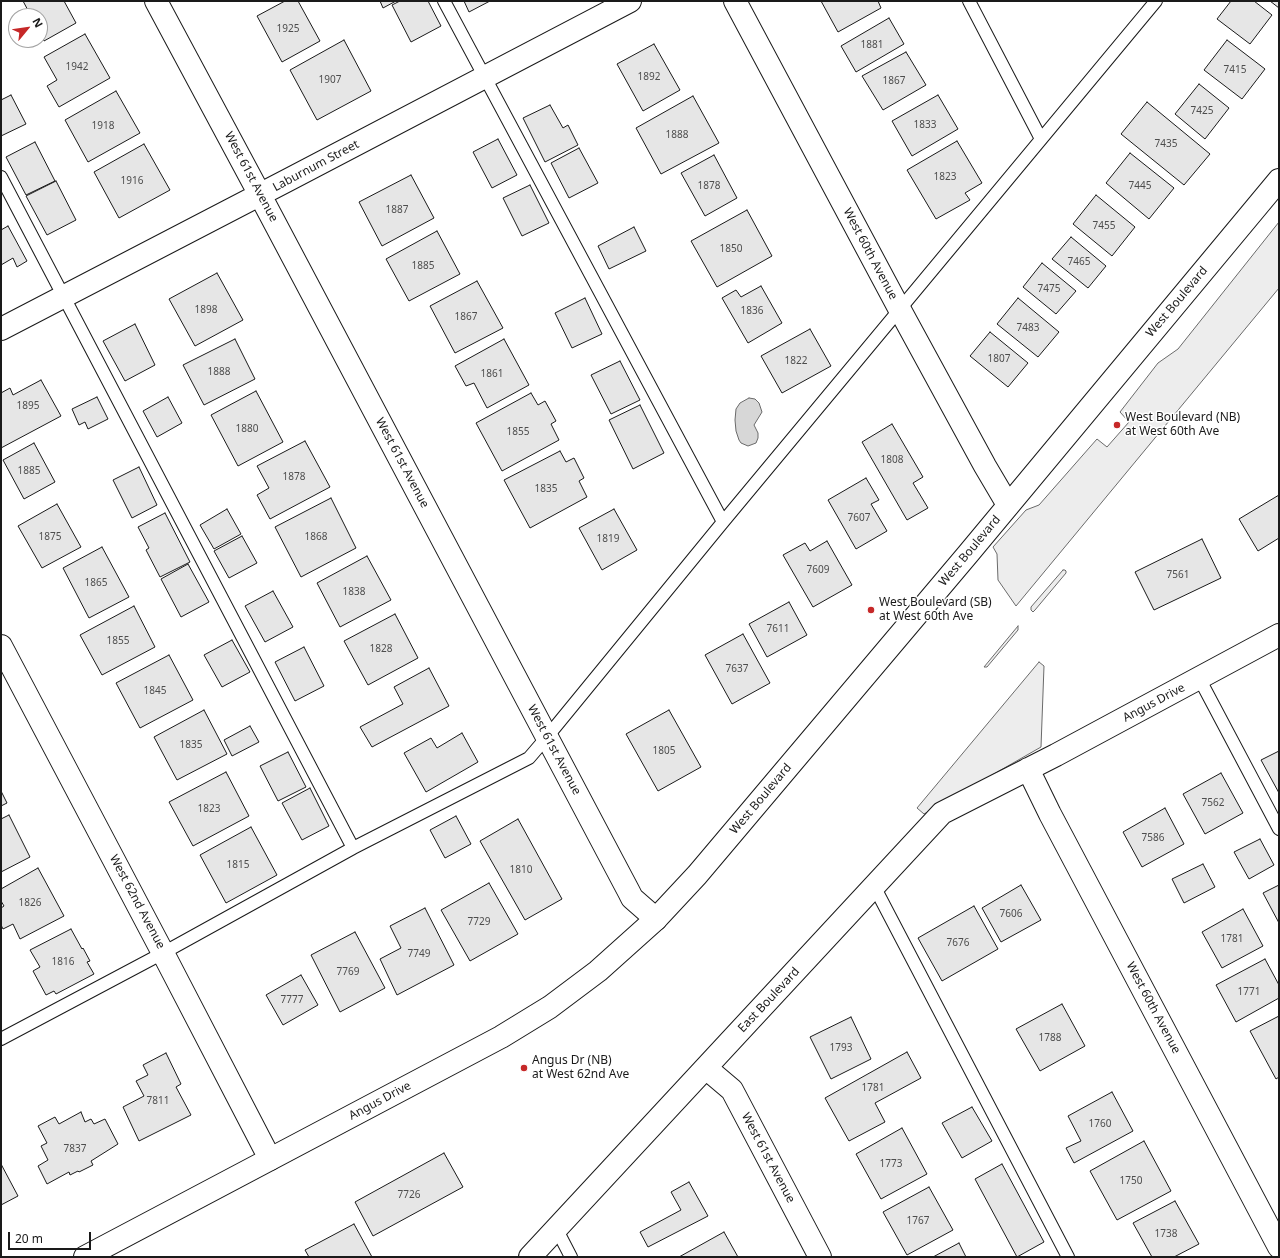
<!DOCTYPE html>
<html>
<head>
<meta charset="utf-8">
<style>
  body { margin:0 }
  #map { position:relative; width:1280px; height:1258px; overflow:hidden; background:#fff; font-family:"Noto Sans",sans-serif }
  canvas { display:block }
  .frame { position:absolute; inset:0; border:2px solid #1a1a1a; pointer-events:none }
  .north { position:absolute; left:8px; top:8px; width:40px; height:40px; box-sizing:border-box; background:#fff; border:1px solid #a3a3a3; border-radius:50%; rotate:61deg; font-size:11px; font-weight:700; line-height:16px; text-align:center; color:#1a1a1a }
  .north::after { content:''; display:block; margin:auto; width:14px; height:18px; background:#c62828; clip-path:polygon(50% 0,100% 100%,50% 72%,0 100%) }
  .scale { position:absolute; left:8px; top:1232px; width:83px; height:18px; box-sizing:border-box; border:2px solid #1a1a1a; border-top:0; padding-left:5px; font-size:12px; line-height:14px; white-space:nowrap; color:#1a1a1a; -webkit-text-stroke:3px #fff; paint-order:stroke }
</style>
</head>
<body>
<div id="map">
<canvas width="1280" height="1258"></canvas>
<div class="frame"></div>
<div class="north">N</div>
<div class="scale">20 m</div>
</div>
<script>
const ctx = document.querySelector('canvas').getContext('2d');
ctx.lineJoin = 'round';
function fill(path, color) {
  ctx.fillStyle = color;
  ctx.fill(path, 'evenodd');
}
function toPath(rows) {
  const path = new Path2D();
  for (const r of rows) {
    path.moveTo(r[0], r[1]);
    for (let i = 2; i < r.length; i += 2) path.lineTo(r[i], r[i + 1]);
  }
  return path;
}
function strokePath(path, color, width, dash) {
  ctx.strokeStyle = color;
  ctx.lineWidth = width;
  ctx.lineCap = dash ? 'butt' : 'round';
  ctx.setLineDash(dash || []);
  ctx.stroke(path);
}
function drawText(font, color, halo, rows, align = 'center') {
  ctx.font = font + ' "Noto Sans",sans-serif';
  ctx.lineWidth = 3;
  ctx.setLineDash([]);
  ctx.textBaseline = 'middle';
  ctx.strokeStyle = halo;
  ctx.fillStyle = color;
  for (const [text, x, y, turn = 0] of rows) {
    ctx.save();
    ctx.translate(x, y);
    ctx.rotate((+turn || 0) * Math.PI / 180);
    ctx.textAlign = isNaN(turn) ? turn : align;
    if (halo) ctx.strokeText(text, 0, 0);
    ctx.fillText(text, 0, 0);
    ctx.restore();
  }
}
const built = toPath([
  [1279,222,1279,288,1016,606,998,580,997,554,993,547,1026,510,1039,505,1097,439,1107,447,1129,422,1120,412,1158,363,1178,349,1279,222],
  [1063,570,1065,570,1066,571,1066,573,1035,610,1033,612,1031,610,1031,607,1063,570],
  [1018,626,1018,630,987,667,984,667,1018,626],
  [1039,662,1044,666,1041,747,924,814,917,808,1039,662]
]);
const water = toPath([
  [749,398,755,399,759,403,762,412,754,425,758,433,758,438,756,443,748,446,741,443,739,440,736,431,735,420,736,409,740,403,749,398]
]);
const building = toPath([
  [23,1,64,1,76,23,44,41,40,32,40,16,31,16,23,1],
  [285,1,298,1,320,41,282,62,257,16,285,1],
  [380,1,396,1,383,8,380,1],
  [400,1,428,1,441,26,411,42,392,5,400,1],
  [464,1,490,1,469,12,464,1],
  [821,1,878,1,881,8,838,32,821,1],
  [1231,1,1254,1,1272,15,1250,44,1217,19,1231,1],
  [1270,1,1279,1,1279,8,1270,1],
  [889,18,904,44,856,72,841,46,889,18],
  [85,34,110,78,59,107,47,86,57,80,44,57,85,34],
  [344,40,371,91,317,120,290,70,344,40],
  [1227,40,1265,69,1242,99,1204,70,1227,40],
  [654,44,680,90,643,111,617,64,654,44],
  [906,52,926,85,883,110,862,76,906,52],
  [1199,84,1229,108,1205,139,1175,114,1199,84],
  [116,91,140,133,88,162,65,120,116,91],
  [11,95,26,124,1,136,1,100,11,95],
  [938,95,958,129,912,156,892,121,938,95],
  [693,96,719,143,661,174,636,128,693,96],
  [1147,102,1210,154,1184,185,1121,134,1147,102],
  [550,105,563,128,568,125,578,145,545,162,523,118,550,105],
  [498,139,517,175,492,188,473,152,498,139],
  [957,141,982,183,965,193,970,200,936,219,907,170,957,141],
  [35,142,55,181,26,195,6,157,35,142],
  [144,144,170,190,119,218,94,172,144,144],
  [579,148,598,183,569,198,551,163,579,148],
  [1130,153,1174,188,1149,219,1106,183,1130,153],
  [714,155,737,198,705,216,681,173,714,155],
  [411,175,434,218,382,246,359,202,411,175],
  [56,181,76,220,47,235,26,196,56,181],
  [530,185,549,223,522,236,503,198,530,185],
  [1096,195,1135,227,1112,256,1073,224,1096,195],
  [747,210,772,256,717,287,691,241,747,210],
  [8,226,27,261,17,267,13,258,1,265,1,230,8,226],
  [634,227,646,251,609,269,598,246,634,227],
  [437,231,460,274,409,301,386,259,437,231],
  [1071,237,1106,266,1088,288,1052,259,1071,237],
  [1042,263,1076,291,1056,314,1023,287,1042,263],
  [217,273,243,320,195,346,169,299,217,273],
  [477,281,503,328,455,353,430,306,477,281],
  [761,286,782,323,748,343,722,298,736,290,741,297,761,286],
  [585,298,602,334,572,348,555,313,585,298],
  [1018,298,1059,332,1038,357,997,324,1018,298],
  [135,324,155,365,125,381,103,341,135,324],
  [810,329,831,366,782,393,761,356,810,329],
  [990,332,1028,363,1008,387,970,356,990,332],
  [235,339,255,379,204,405,183,365,235,339],
  [504,339,529,385,487,408,474,383,466,386,455,366,504,339],
  [620,361,640,400,611,414,591,375,620,361],
  [41,380,61,416,1,448,1,393,10,388,13,395,41,380],
  [256,391,283,442,238,466,211,415,256,391],
  [531,393,538,405,545,401,556,421,551,424,559,440,502,471,476,423,531,393],
  [97,397,108,419,88,429,85,422,79,425,72,409,97,397],
  [168,397,182,423,157,437,143,411,168,397],
  [640,405,664,453,633,469,609,420,640,405],
  [892,424,923,477,913,483,928,508,907,520,862,442,892,424],
  [305,441,330,487,270,519,257,495,269,488,257,466,305,441],
  [34,443,55,482,24,499,3,460,34,443],
  [560,451,566,462,574,458,584,478,579,481,587,497,530,528,504,480,560,451],
  [139,467,157,505,132,518,113,480,139,467],
  [866,478,879,500,871,504,887,531,856,549,828,500,866,478],
  [1279,495,1279,538,1258,551,1239,519,1279,495],
  [331,498,356,548,301,577,275,527,331,498],
  [57,504,81,547,42,568,18,526,57,504],
  [227,509,241,534,214,549,200,525,227,509],
  [614,509,637,550,602,570,579,528,614,509],
  [165,513,190,562,160,577,146,550,149,548,138,527,165,513],
  [242,536,257,563,229,578,214,551,242,536],
  [1202,539,1221,578,1154,610,1135,572,1202,539],
  [827,541,852,585,813,607,783,555,805,543,810,551,827,541],
  [102,547,129,597,89,618,63,568,102,547],
  [367,556,391,600,340,627,317,583,367,556],
  [188,564,209,602,181,617,161,579,188,564],
  [273,591,293,627,265,642,245,606,273,591],
  [789,602,807,635,767,657,749,624,789,602],
  [134,606,155,647,102,675,80,635,134,606],
  [395,614,418,658,368,685,344,641,395,614],
  [743,634,770,683,732,704,705,655,743,634],
  [232,640,250,672,222,687,204,655,232,640],
  [304,647,324,686,295,701,275,662,304,647],
  [169,655,193,700,140,728,116,683,169,655],
  [429,668,449,706,372,747,360,727,403,704,394,687,429,668],
  [204,710,227,754,177,780,154,737,204,710],
  [669,710,701,767,658,791,626,734,669,710],
  [250,726,259,742,232,756,224,740,250,726],
  [462,733,478,762,426,792,404,753,431,738,437,748,462,733],
  [1279,751,1279,793,1261,760,1279,751],
  [288,752,306,787,278,801,260,766,288,752],
  [226,772,249,816,193,846,169,802,226,772],
  [1221,773,1243,813,1205,834,1183,794,1221,773],
  [310,788,329,826,302,840,282,803,310,788],
  [1,791,7,803,1,806,1,791],
  [1165,808,1184,844,1142,867,1123,832,1165,808],
  [9,815,30,857,1,872,1,819,9,815],
  [456,816,471,844,445,858,430,830,456,816],
  [518,819,562,899,525,920,480,841,518,819],
  [251,827,277,875,226,903,200,855,251,827],
  [1260,839,1274,865,1249,879,1234,852,1260,839],
  [1203,864,1215,887,1184,903,1172,879,1203,864],
  [38,868,64,916,20,939,13,924,3,929,1,925,1,908,4,906,1,901,1,889,38,868],
  [489,883,518,934,470,961,441,910,489,883],
  [1021,885,1041,920,1001,942,982,908,1021,885],
  [1279,885,1279,923,1263,893,1279,885],
  [974,906,998,949,942,981,918,938,974,906],
  [425,908,454,965,397,995,380,959,401,948,390,926,425,908],
  [1243,909,1263,946,1222,968,1202,932,1243,909],
  [71,929,82,949,83,948,90,961,87,962,94,974,56,994,54,991,46,995,33,971,40,967,30,950,71,929],
  [355,932,385,988,340,1012,311,955,355,932],
  [1265,959,1279,985,1279,998,1236,1022,1216,985,1265,959],
  [301,975,318,1005,283,1025,266,995,301,975],
  [1062,1004,1085,1046,1040,1071,1016,1029,1062,1004],
  [1279,1016,1279,1077,1276,1079,1250,1031,1279,1016],
  [851,1017,871,1059,831,1079,810,1037,851,1017],
  [907,1052,921,1078,875,1103,885,1122,849,1141,825,1098,907,1052],
  [166,1053,181,1084,176,1087,191,1115,139,1141,123,1107,144,1096,136,1081,148,1075,143,1065,166,1053],
  [1112,1092,1133,1131,1074,1163,1066,1148,1081,1141,1068,1116,1112,1092],
  [972,1107,992,1141,962,1158,942,1123,972,1107],
  [81,1112,85,1122,91,1119,94,1124,105,1119,118,1144,91,1161,93,1165,79,1172,78,1171,70,1175,69,1172,47,1184,38,1166,48,1160,41,1146,47,1143,38,1126,55,1117,59,1124,81,1112],
  [902,1128,927,1174,881,1199,856,1154,902,1128],
  [1144,1141,1171,1191,1117,1220,1090,1171,1144,1141],
  [444,1153,463,1187,373,1236,355,1202,444,1153],
  [1,1164,18,1196,1,1205,1,1164],
  [1002,1164,1044,1242,1017,1257,975,1179,1002,1164],
  [689,1182,708,1216,648,1247,640,1232,681,1210,671,1192,689,1182],
  [929,1187,953,1230,907,1255,883,1212,929,1187],
  [1175,1201,1199,1244,1174,1257,1152,1257,1133,1223,1175,1201],
  [354,1224,372,1257,309,1257,305,1250,354,1224],
  [724,1232,738,1257,679,1257,724,1232],
  [959,1243,966,1257,933,1257,959,1243]
]);
const service = toPath([
  [444,1,723,522],
  [969,1,1041,139],
  [1,177,353,848],
  [1199,678,1279,829],
  [874,886,1068,1257],
  [1,1039,163,953,353,848,529,758,547,737,723,522,1156,1],
  [556,1228,571,1257]
]);
const minor = toPath([
  [156,1,260,195,629,892,632,898,656,919],
  [735,1,900,310,985,466,1008,505],
  [1,329,288,180,630,1],
  [1,646,163,953,270,1159],
  [1028,769,1050,814,1279,1247],
  [706,1068,732,1090,820,1257],
  [530,1257,942,813,1056,755,1279,635]
]);
const tertiary = toPath([
  [85,1257,501,1037,550,1007,598,971,656,919,697,875,968,554,1279,180]
]);
const markers = [
  [1117,425,4,"#c62828"],
  [871,610,4,"#c62828"],
  [524,1068,4,"#c62828"]
];
const numberNames = [
  ["1925",288,29],
  ["1881",872,45],
  ["1942",77,67],
  ["7415",1235,70],
  ["1892",649,77],
  ["1907",330,80],
  ["1867",894,81],
  ["7425",1202,111],
  ["1833",925,125],
  ["1918",103,126],
  ["1888",677,135],
  ["7435",1166,144],
  ["1823",945,177],
  ["1916",132,181],
  ["1878",709,186],
  ["7445",1140,186],
  ["1887",397,210],
  ["7455",1104,226],
  ["1850",731,249],
  ["7465",1079,262],
  ["1885",423,266],
  ["7475",1049,289],
  ["1898",206,310],
  ["1836",752,311],
  ["1867",466,317],
  ["7483",1028,328],
  ["1807",999,359],
  ["1822",796,361],
  ["1888",219,372],
  ["1861",492,374],
  ["1895",28,406],
  ["1880",247,429],
  ["1855",518,432],
  ["1808",892,460],
  ["1885",29,471],
  ["1878",294,477],
  ["1835",546,489],
  ["7607",859,518],
  ["1875",50,537],
  ["1868",316,537],
  ["1819",608,539],
  ["7609",818,570],
  ["7561",1178,575],
  ["1865",96,583],
  ["1838",354,592],
  ["7611",778,629],
  ["1855",118,641],
  ["1828",381,649],
  ["7637",737,669],
  ["1845",155,691],
  ["1835",191,745],
  ["1805",664,751],
  ["7562",1213,803],
  ["1823",209,809],
  ["7586",1153,838],
  ["1815",238,865],
  ["1810",521,870],
  ["1826",30,903],
  ["7606",1011,914],
  ["7729",479,922],
  ["1781",1232,939],
  ["7676",958,943],
  ["7749",419,954],
  ["1816",63,962],
  ["7769",348,972],
  ["1771",1249,992],
  ["7777",292,1000],
  ["1788",1050,1038],
  ["1793",841,1048],
  ["1781",873,1088],
  ["7811",158,1101],
  ["1760",1100,1124],
  ["7837",75,1149],
  ["1773",891,1164],
  ["1750",1131,1181],
  ["7726",409,1195],
  ["1767",918,1221],
  ["1738",1166,1234]
];
const streetNames = [
  ["Laburnum Street",316,166,-28],
  ["West 61st Avenue",251,177,62],
  ["West 60th Avenue",870,254,62],
  ["West Boulevard",1177,302,-50],
  ["West 61st Avenue",402,463,62],
  ["West Boulevard",970,551,-50],
  ["Angus Drive",1154,703,-28],
  ["West 61st Avenue",554,750,62],
  ["West Boulevard",761,799,-50],
  ["West 62nd Avenue",137,902,62],
  ["East Boulevard",769,1000,-47],
  ["West 60th Avenue",1153,1008,62],
  ["Angus Drive",380,1101,-28],
  ["West 61st Avenue",768,1158,62]
];
const poiNames = [
  ["West Boulevard (NB)",1125,418],
  ["at West 60th Ave",1125,432],
  ["West Boulevard (SB)",879,603],
  ["at West 60th Ave",879,617],
  ["Angus Dr (NB)",532,1061],
  ["at West 62nd Ave",532,1075]
];
fill(built, '#ededed');
strokePath(built, '#6a6a6a', 1);
fill(water, '#d7d7d7');
strokePath(water, '#6a6a6a', 1);
fill(building, '#e6e6e6');
strokePath(building, '#1a1a1a', 1);
strokePath(service, '#1a1a1a', 14);
strokePath(minor, '#1a1a1a', 24);
strokePath(tertiary, '#1a1a1a', 24);
strokePath(service, '#fff', 12);
strokePath(minor, '#fff', 22);
strokePath(tertiary, '#fff', 22);
for (const [x, y, r, color] of markers) {
  const dot = new Path2D();
  dot.arc(x, y, r, 0, 2 * Math.PI);
  ctx.fillStyle = color;
  ctx.fill(dot);
  strokePath(dot, '#fff', 1.5);
}
drawText('10px', '#4d4d4d', null, numberNames);
drawText('12px', '#1a1a1a', '#fff', streetNames);
drawText('12px', '#1a1a1a', '#fff', poiNames, 'left');
</script>
</body>
</html>
